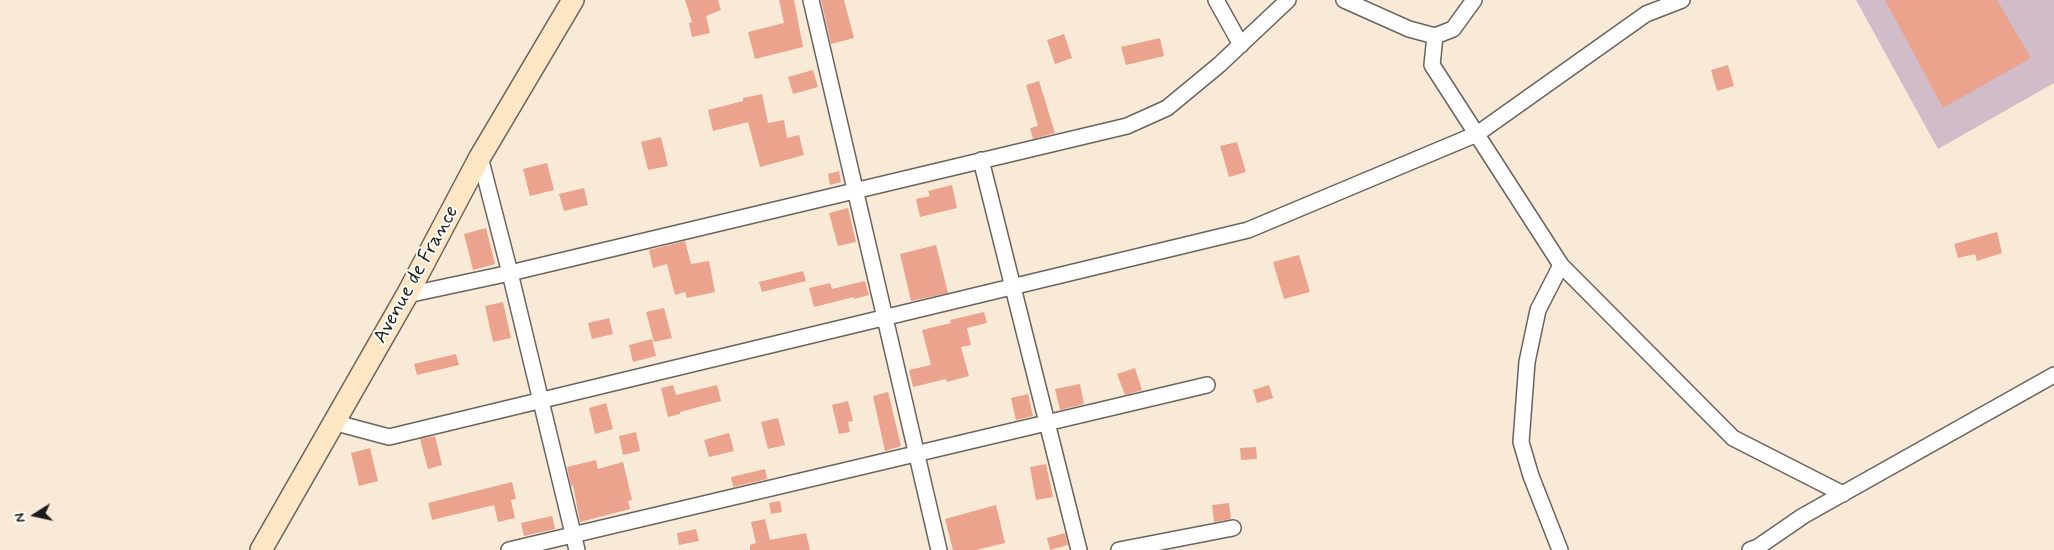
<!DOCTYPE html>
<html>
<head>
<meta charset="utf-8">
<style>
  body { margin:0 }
  #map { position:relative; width:2054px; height:550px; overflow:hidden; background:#f8ead7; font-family:Mynerve,sans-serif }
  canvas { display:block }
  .north { position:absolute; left:10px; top:490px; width:50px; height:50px; -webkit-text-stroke:4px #fdfcf7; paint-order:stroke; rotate:260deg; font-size:14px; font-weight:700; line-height:20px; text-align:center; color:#1c1c1c }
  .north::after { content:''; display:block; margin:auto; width:18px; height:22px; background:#1c1c1c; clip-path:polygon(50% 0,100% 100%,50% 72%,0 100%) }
</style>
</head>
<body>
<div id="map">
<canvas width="2054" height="550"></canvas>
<div class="north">N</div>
</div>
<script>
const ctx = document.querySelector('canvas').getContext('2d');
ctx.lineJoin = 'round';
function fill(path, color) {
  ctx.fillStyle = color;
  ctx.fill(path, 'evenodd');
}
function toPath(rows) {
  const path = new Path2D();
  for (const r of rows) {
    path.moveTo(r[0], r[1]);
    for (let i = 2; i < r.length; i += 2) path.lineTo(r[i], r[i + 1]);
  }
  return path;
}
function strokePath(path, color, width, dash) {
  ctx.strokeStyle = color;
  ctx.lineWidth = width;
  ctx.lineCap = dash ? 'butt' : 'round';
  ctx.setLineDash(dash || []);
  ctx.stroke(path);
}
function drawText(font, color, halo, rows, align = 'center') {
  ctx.font = font + ' Mynerve,sans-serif';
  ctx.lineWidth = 4;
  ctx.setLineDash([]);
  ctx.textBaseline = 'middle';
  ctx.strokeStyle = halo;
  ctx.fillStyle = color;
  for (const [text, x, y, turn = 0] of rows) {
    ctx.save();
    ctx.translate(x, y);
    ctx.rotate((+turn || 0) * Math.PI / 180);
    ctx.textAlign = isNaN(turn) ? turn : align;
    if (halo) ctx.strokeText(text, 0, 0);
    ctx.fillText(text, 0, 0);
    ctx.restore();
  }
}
const industrial = toPath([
  [1856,0,2054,0,2054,83,1938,149]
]);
const building = toPath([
  [685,0,718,0,721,10,706,16,710,33,692,37,689,23,692,22],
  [779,0,794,0,803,47,755,59,748,32,784,23],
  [821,0,844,0,854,38,831,44],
  [1885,0,1997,0,2031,58,1943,108],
  [1064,34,1072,58,1055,64,1047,40],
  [1160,38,1164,56,1126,65,1121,47],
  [1728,65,1734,86,1717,91,1711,70],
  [813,70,818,87,793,94,788,77],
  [1039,81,1055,133,1033,139,1030,128,1038,126,1026,85],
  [762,94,768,123,784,120,787,138,799,135,804,155,760,167,748,122,713,131,708,110,743,101,743,98],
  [661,137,668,166,648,170,641,142],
  [1237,142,1246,172,1229,177,1220,146],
  [547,163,554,190,530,196,523,169],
  [839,171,841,182,830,185,828,174],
  [952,185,957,208,920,217,916,199,930,196,928,191],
  [584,188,588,205,564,211,559,194],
  [848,208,856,242,838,246,829,213],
  [486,228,495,264,473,270,464,234],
  [1997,232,2002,253,1977,261,1975,254,1958,258,1954,244],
  [685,241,691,264,709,261,715,292,687,298,685,292,675,295,667,264,653,268,649,250],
  [936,245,948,293,911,301,900,254],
  [1299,255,1310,292,1284,299,1273,262],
  [803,271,806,281,762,292,759,282],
  [865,281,869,295,854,299,854,297,814,307,809,288,830,283,832,289],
  [503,302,511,338,493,342,485,306],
  [664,308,672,338,654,342,646,312],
  [984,312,987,323,967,328,971,345,961,347,969,376,947,382,946,379,913,387,909,370,931,365,922,330,951,323,950,320],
  [609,318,613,334,592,339,588,323],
  [652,339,656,356,633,362,629,345],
  [456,354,459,365,417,375,414,364],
  [1135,368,1142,390,1125,395,1117,374],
  [1080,384,1084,404,1060,410,1055,389],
  [673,385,676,395,717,385,721,401,680,412,680,414,668,417,661,388],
  [1269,385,1273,398,1257,403,1253,390],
  [888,392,901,446,885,451,873,396],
  [1028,394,1033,416,1016,420,1011,398],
  [848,401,853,421,848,422,850,432,839,434,832,405],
  [606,403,613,429,595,434,589,408],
  [778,418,785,445,768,449,761,422],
  [636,432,640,451,623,455,619,436],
  [729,433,734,451,709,457,704,440],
  [435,436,442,465,428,469,420,439],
  [1256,447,1257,459,1241,460,1240,448],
  [370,448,378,481,359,486,351,453],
  [596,460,598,469,623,462,632,500,628,501,630,509,580,522,573,485,571,486,567,467],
  [1046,464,1053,497,1036,500,1030,467],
  [765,469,767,479,733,487,731,477],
  [512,482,516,499,511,500,515,518,498,522,494,505,432,520,428,503],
  [780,501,782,512,771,514,769,503],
  [1229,503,1231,519,1214,522,1212,505],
  [996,505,1005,543,976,550,953,550,945,519],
  [552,516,555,529,524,536,521,523],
  [765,519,770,540,806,533,810,550,750,550,750,545,756,543,751,522],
  [696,529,699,541,679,545,677,533],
  [1065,533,1068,545,1050,550,1047,538]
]);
const street = toPath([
  [811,0,939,550],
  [1216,0,1241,45],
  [1344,0,1409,29,1435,36,1453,29,1474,0],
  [1435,36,1432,65,1561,265,1733,438,1843,494],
  [480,157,510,273,577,550],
  [981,160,1079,550],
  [407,295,510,273,1127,126,1167,108,1219,65,1288,0],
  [344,425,389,437,1248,230,1477,134,1646,14,1682,0],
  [509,550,1207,385],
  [1119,550,1233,528],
  [1560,550,1531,476,1521,442,1527,362,1538,310,1561,265],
  [1750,550,1758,547,1803,516,2054,375]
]);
const secondary = toPath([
  [261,550,407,295,480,157,573,0]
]);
const streetNames = [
  ["Avenue de France",417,275,-61]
];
fill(industrial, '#d1bdc9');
fill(building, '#eba38e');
strokePath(street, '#69645d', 18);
strokePath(secondary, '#69645d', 24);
strokePath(street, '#fff', 15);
strokePath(secondary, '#fce6c4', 21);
drawText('20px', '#1c1c1c', '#fdfcf7', streetNames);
</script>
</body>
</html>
